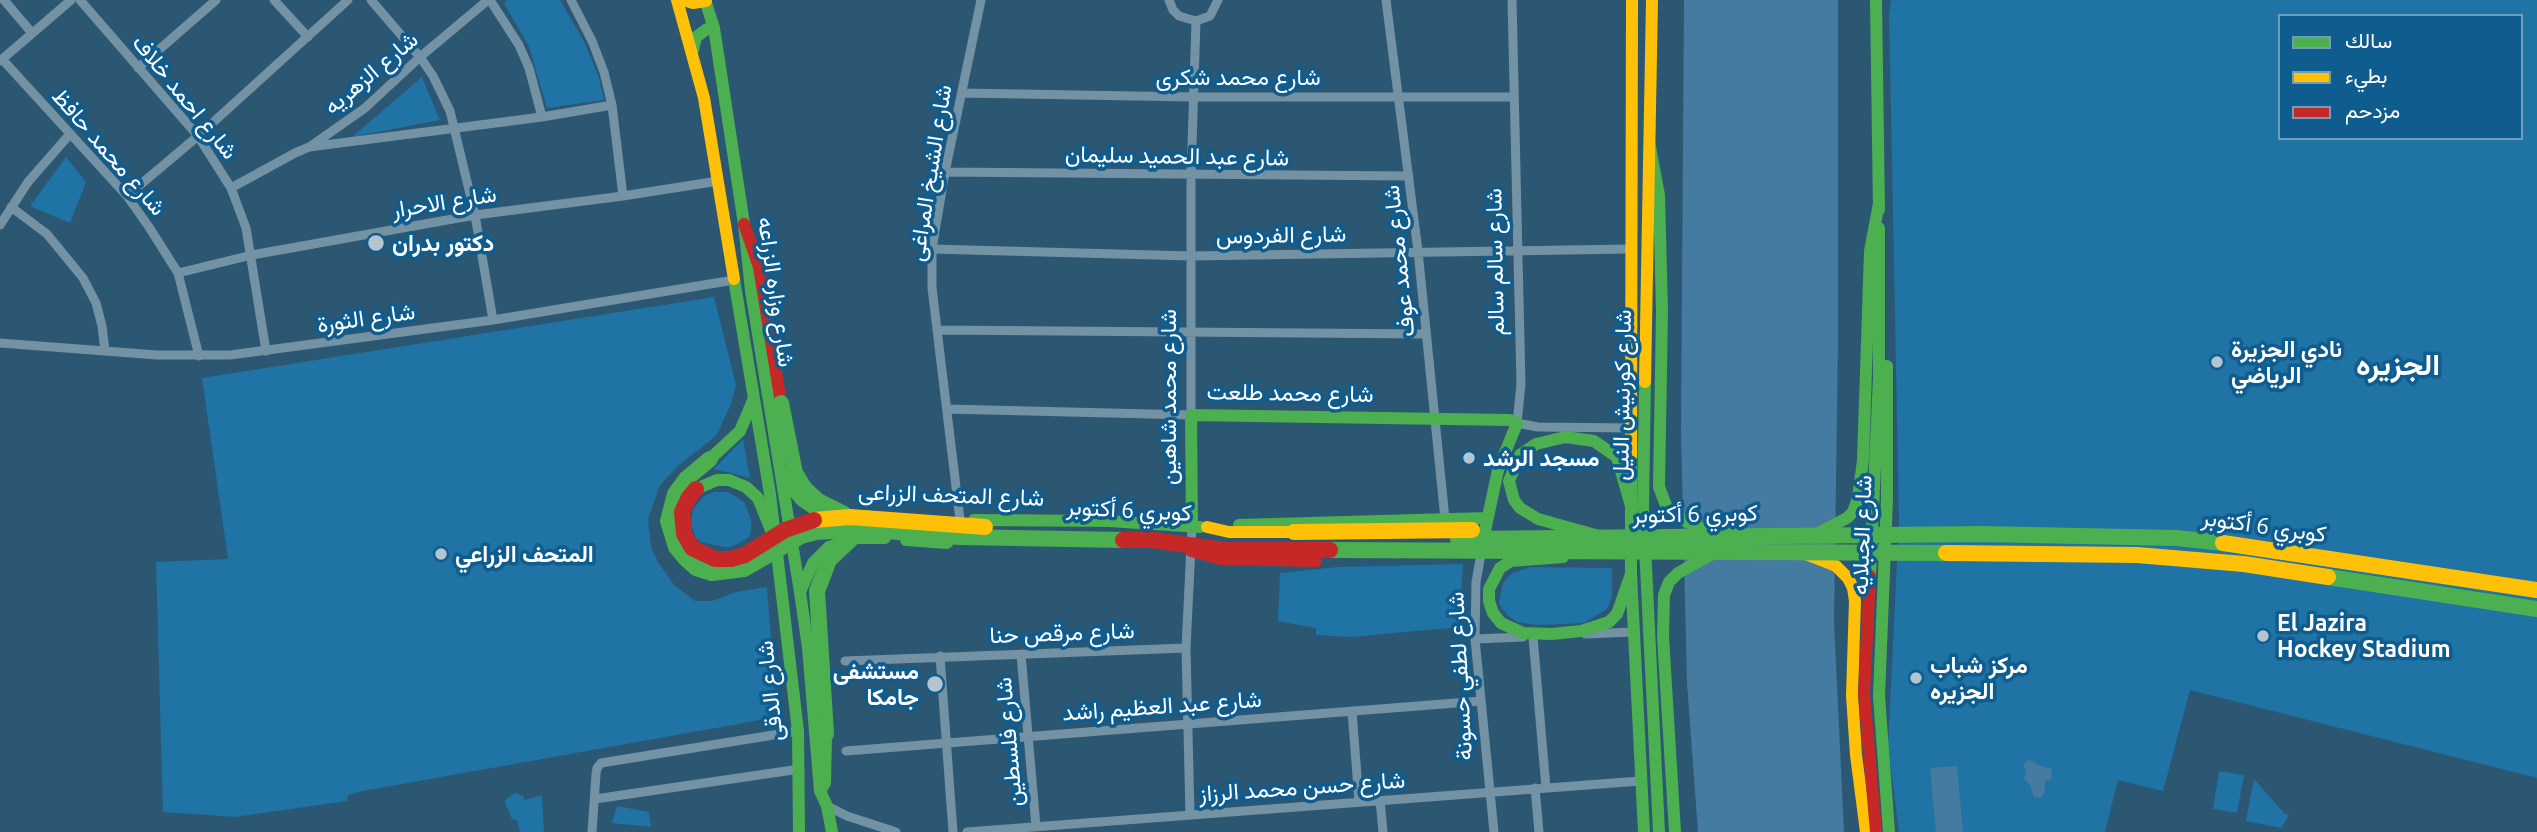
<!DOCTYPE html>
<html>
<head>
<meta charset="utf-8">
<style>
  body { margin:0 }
  #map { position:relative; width:2537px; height:832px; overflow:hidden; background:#2c5772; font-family:Ubuntu,Vazirmatn,sans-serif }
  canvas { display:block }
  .legend { position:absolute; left:2278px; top:14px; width:245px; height:126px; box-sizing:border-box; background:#0f5d8f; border:2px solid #6f9ebc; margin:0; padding:9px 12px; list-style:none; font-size:21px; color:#fff }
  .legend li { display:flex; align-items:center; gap:14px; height:35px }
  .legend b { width:35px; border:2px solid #6f9ebc }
</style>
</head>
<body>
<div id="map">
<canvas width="2537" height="832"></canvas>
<ul class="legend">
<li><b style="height:9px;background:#4caf50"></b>سالك</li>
<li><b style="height:9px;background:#ffc107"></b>بطيء</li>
<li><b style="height:9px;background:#c62828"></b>مزدحم</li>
</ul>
</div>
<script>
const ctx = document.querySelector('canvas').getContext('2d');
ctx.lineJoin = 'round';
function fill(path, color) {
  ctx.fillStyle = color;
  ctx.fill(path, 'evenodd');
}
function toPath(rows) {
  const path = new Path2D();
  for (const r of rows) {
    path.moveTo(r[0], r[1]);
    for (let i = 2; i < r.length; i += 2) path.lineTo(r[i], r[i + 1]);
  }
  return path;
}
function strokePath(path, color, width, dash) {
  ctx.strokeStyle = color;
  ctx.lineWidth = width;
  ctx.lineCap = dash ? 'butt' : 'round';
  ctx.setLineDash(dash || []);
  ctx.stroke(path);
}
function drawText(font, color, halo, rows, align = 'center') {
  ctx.font = font + ' Ubuntu,Vazirmatn,sans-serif';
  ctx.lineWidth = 7;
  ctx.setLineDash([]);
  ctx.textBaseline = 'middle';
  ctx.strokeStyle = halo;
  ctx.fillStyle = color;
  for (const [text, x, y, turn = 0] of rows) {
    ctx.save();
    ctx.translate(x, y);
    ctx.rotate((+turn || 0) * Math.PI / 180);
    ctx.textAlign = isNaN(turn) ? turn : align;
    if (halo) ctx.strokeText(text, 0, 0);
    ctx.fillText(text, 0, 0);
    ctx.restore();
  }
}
const green = toPath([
  [508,0,560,0,585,43,599,78,604,100,547,108,529,47,504,3],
  [1891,0,2537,0,2537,778,2190,690,2163,791,2118,780,2105,832,1899,832,1888,746,1899,520,1891,111,1889,16],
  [2280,16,2521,16,2521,138,2280,138],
  [422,77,440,120,352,137],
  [66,157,86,182,70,223,30,206],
  [714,297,736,385,731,404,716,436,679,465,660,485,648,519,651,547,658,562,674,585,695,601,712,601,736,592,767,587,777,717,363,791,348,795,347,801,235,817,163,812,156,562,228,559,202,378],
  [743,439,750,478,714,469],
  [713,492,728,492,744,502,751,519,751,530,750,536,743,541,731,547,724,547,701,542,696,538,691,524,693,509,704,496],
  [1463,564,1459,627,1351,637,1316,635,1316,628,1278,621,1280,573,1338,567],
  [1530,567,1612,568,1612,597,1607,609,1584,623,1538,625,1517,622,1507,615,1499,604,1501,592,1503,583,1511,574],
  [2219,771,2244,775,2237,813,2213,809],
  [2254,779,2285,814,2289,815,2281,828,2246,821],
  [515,793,523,796,525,800,542,795,544,832,520,832,517,820,512,819,505,803,506,799],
  [617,806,649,812,651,827,612,823]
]);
const water = toPath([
  [1684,0,1838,0,1838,342,1834,622,1844,832,1698,832,1687,683,1681,433],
  [2029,759,2040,766,2052,769,2051,780,2046,780,2044,794,2041,798,2034,797,2030,785,2024,779,2026,772,2023,765],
  [1957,766,1963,832,1936,832,1930,768]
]);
const street = toPath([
  [4,0,32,33],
  [80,0,198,136,231,188,246,228,266,351],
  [274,0,308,37],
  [371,0,420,57,433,76,450,111,475,215,493,320],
  [490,0,519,45,529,68,542,117],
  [571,0,592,41,604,72,612,105,623,196],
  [1169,0,1173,10,1179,16,1196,21,1210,16,1218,0],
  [1386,0,1418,251,1445,519],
  [1512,0,1521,384,1517,423,1538,427,1631,428],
  [2,59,127,196,149,227,178,273,199,356],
  [0,61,71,0],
  [138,68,216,0],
  [962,93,1193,97,1514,97],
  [311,146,365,108,420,57,488,0],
  [945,172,1409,176],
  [231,188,295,153,309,147,542,117,612,105],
  [127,196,198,136,348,0],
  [11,207,47,234,83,278,96,303,102,326,105,351],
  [0,225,28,182,70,134],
  [932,249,1191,256,1630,249],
  [178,273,252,255,475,215,623,196,718,181],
  [937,330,1426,334],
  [0,343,157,355,230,355,493,320,734,280],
  [947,409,1191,415,1191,176,1196,21],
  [960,520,932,288,932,249,945,172,981,0],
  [1481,554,1476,582,1475,639,1494,832],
  [1585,634,1633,632],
  [1533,637,1546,788],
  [1475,639,1523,637],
  [1021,654,1036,827],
  [940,656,953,832],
  [845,661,1186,648],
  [1352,711,1359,802],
  [846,751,1481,701],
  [1535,788,1539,832],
  [595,799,800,769],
  [1380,800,1383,832],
  [827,806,847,816,896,832],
  [1190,815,1186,648,1192,526],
  [592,832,596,774,597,768,601,763,798,731],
  [967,832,1640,781]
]);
const fast = toPath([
  [705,0,714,28,744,224,751,291,800,592,808,648,820,791,827,806,832,832],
  [1876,0,1879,210],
  [693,50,696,37,707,29,714,28],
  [1650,147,1659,195,1662,311,1659,487,1667,508,1675,516,1717,535],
  [734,279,770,494,798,731,799,832],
  [1887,366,1887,499,1879,696,1889,832],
  [1645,382,1643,506,1659,832],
  [1631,456,1631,574,1644,832],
  [710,459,740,431,754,398],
  [785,475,791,488,801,500,814,509,833,514],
  [696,489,717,480,729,480,746,487,758,498,777,545],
  [974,520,1109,521,1200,527],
  [1239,525,1487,518],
  [1192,526,1191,415,1510,420,1517,423,1498,470,1482,545],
  [1814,535,1847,518,1853,512,1858,498,1863,460,1870,251,1879,203],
  [1599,536,1538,519,1520,508,1514,500,1509,481,1520,455,1536,444,1565,437,1594,441,1617,457,1631,506],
  [906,540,947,543],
  [1563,557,1511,561,1500,568,1489,589,1489,601,1493,613,1501,623,1523,633,1552,634,1581,631,1609,622,1617,614,1631,574],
  [1870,576,1879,377,1879,228],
  [800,592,813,563,829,547,855,538,885,538],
  [820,791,825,783,826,734],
  [1675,832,1663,637,1664,595,1669,582,1678,573,1716,552]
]);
const slow = toPath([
  [677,0,704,98,734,279],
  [684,0,693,3,706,1],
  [1645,382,1652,0],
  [1631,456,1632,0],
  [1207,527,1229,532,1294,532],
  [1803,553,1836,566,1848,578,1853,588,1855,601,1852,695,1856,755,1866,832]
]);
const jam = toPath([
  [744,224,759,267,781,403],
  [1191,551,1221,559,1316,561],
  [1870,576,1864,693,1876,832]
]);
const fastBridge = toPath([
  [781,403,795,473,805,489,818,501,844,514],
  [710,459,686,479,675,494,668,521,676,547,685,558,696,568,712,573,744,569,801,536,816,532,862,529,959,537,1123,540],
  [1458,539,1982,534,2177,538,2223,543],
  [1330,550,1946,553],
  [2328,577,2537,609],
  [826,734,817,591,829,560,862,529]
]);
const slowBridge = toPath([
  [814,520,850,517,985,527],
  [1294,532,1472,530],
  [2223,543,2537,590],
  [1946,553,2137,555,2244,564,2328,577]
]);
const jamBridge = toPath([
  [696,489,689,497,682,512,684,534,692,548,715,559,731,559,745,555,785,530,814,520],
  [1123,540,1152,540,1225,550,1330,550]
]);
const markers = [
  [376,243,9,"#b5c4ce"],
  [2217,362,7,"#b5c4ce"],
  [1469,458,7,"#b5c4ce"],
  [441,554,7,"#b5c4ce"],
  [2263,636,7,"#b5c4ce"],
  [1916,678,7,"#b5c4ce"],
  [935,684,9,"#b5c4ce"]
];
const streetNames = [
  ["شارع الزهريه",371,73,-40],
  ["شارع محمد شكرى",1238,77],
  ["شارع احمد خلاف",185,97,51],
  ["شارع محمد حافظ",109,152,49],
  ["شارع عبد الحميد سليمان",1177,156,1],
  ["شارع الشيخ المراغى",930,173,-81],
  ["شارع الاحرار",444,202,-9],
  ["شارع الفردوس",1281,235,-1],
  ["شارع محمد عوف",1399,261,-96],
  ["شارع سالم سالم",1495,262,-91],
  ["شارع وزاره الزراعه",776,292,82],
  ["شارع الثورة",366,318,-8],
  ["شارع محمد طلعت",1290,393,1],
  ["شارع كورنيش النيل",1622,395,-89],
  ["شارع محمد شاهين",1168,397,-90],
  ["شارع المتحف الزراعى",951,495,2],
  ["كوبري 6 أكتوبر",1129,510,3],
  ["كوبري 6 أكتوبر",1695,514,-1],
  ["كوبري 6 أكتوبر",2264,526,8],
  ["شارع الجبلايه",1862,535,-88],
  ["شارع مرقص حنا",1062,633,-2],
  ["شارع لطفي حسونة",1460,676,-93],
  ["شارع الدقى",770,691,-96],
  ["شارع عبد العظيم راشد",1162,706,-4],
  ["شارع فلسطين",1009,742,-95],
  ["شارع حسن محمد الرزاز",1302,787,-4]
];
const poiNames = [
  ["دكتور بدران",392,243],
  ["نادي الجزيرة",2231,349],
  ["الرياضي",2231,375],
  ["مسجد الرشد",1483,458],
  ["المتحف الزراعي",455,554],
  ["El Jazira",2277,623],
  ["Hockey Stadium",2277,649],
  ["مركز شباب",1930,665],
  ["الجزيره",1930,691],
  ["مستشفى",919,671,"right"],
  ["جامكا",919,697,"right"]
];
const districtNames = [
  ["الجزيره",2398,365]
];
fill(green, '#1f73a5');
fill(water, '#457ba0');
strokePath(street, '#7393a5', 9);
strokePath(fast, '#4caf50', 12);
strokePath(slow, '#ffc107', 12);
strokePath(jam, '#c62828', 12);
strokePath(fastBridge, '#4caf50', 16);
strokePath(slowBridge, '#ffc107', 16);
strokePath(jamBridge, '#c62828', 16);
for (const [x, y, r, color] of markers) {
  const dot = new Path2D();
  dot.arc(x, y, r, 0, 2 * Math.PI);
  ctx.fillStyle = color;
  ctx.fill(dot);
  strokePath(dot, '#0f5d8f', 2.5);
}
drawText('23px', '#fff', '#0f5d8f', streetNames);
drawText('bold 23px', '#fff', '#0f5d8f', poiNames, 'left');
drawText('bold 30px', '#fff', '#0f5d8f', districtNames);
</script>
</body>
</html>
